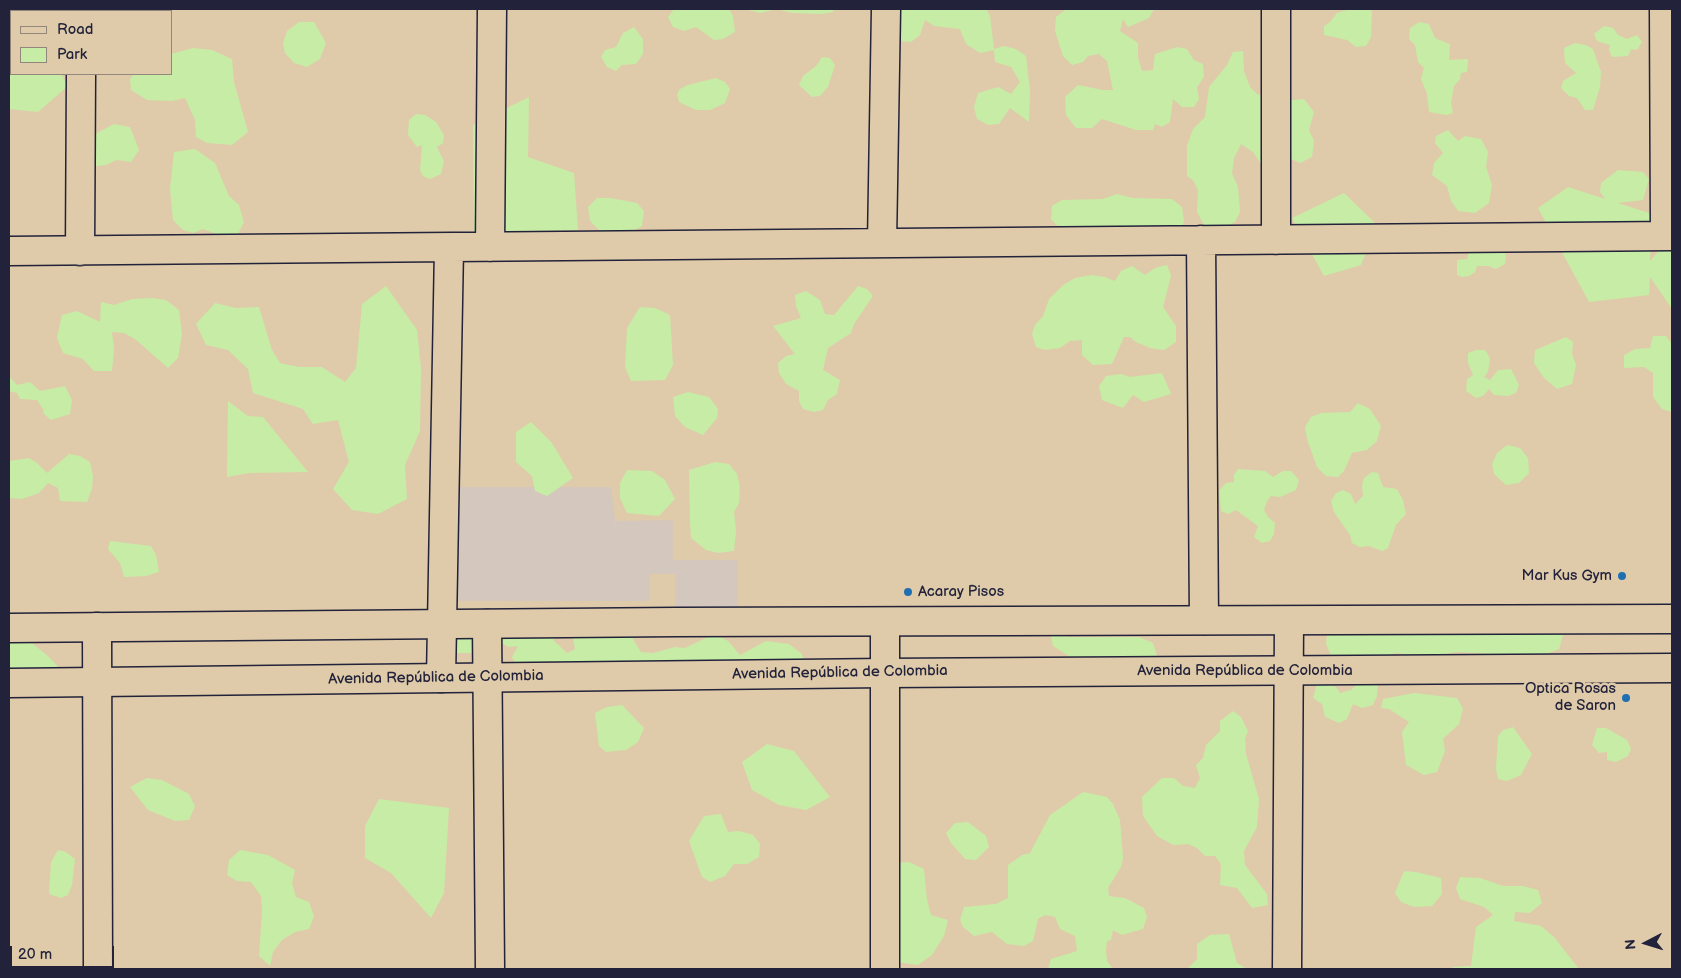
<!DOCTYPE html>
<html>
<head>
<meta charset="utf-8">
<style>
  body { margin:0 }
  #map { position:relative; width:1681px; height:978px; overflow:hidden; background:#dfcba9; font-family:"Balsamiq Sans",sans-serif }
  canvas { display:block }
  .frame { position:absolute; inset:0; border:10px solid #22223b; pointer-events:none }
  .legend { position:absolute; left:10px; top:10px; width:162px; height:65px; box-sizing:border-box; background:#dfcba9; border:1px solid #93877d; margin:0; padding:6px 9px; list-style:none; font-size:15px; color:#22223b }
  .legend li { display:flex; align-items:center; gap:10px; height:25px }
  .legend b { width:25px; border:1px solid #93877d }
  .north { position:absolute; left:1621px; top:918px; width:50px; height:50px; -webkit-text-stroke:4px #dfcba9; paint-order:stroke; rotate:265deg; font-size:14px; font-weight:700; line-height:20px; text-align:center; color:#22223b }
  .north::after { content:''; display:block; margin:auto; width:18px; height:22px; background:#22223b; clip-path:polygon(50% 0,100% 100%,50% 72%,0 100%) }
  .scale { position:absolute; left:10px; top:946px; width:104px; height:22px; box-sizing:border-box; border:2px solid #22223b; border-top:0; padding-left:6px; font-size:15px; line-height:18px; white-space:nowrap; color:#22223b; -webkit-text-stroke:4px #dfcba9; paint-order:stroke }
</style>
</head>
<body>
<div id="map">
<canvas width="1681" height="978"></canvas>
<div class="frame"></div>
<ul class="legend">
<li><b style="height:6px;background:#dfcba9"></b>Road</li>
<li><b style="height:14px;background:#c7eca6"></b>Park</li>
</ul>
<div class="north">N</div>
<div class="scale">20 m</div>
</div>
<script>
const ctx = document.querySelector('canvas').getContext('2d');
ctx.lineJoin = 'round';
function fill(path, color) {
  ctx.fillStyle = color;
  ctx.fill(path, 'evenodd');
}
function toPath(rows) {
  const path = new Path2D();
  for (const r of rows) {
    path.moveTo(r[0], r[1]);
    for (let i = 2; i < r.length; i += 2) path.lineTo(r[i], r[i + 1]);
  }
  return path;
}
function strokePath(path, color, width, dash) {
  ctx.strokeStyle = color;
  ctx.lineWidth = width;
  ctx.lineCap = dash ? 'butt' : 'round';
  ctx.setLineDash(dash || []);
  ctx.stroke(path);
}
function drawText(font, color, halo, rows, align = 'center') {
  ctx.font = font + ' "Balsamiq Sans",sans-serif';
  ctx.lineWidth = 5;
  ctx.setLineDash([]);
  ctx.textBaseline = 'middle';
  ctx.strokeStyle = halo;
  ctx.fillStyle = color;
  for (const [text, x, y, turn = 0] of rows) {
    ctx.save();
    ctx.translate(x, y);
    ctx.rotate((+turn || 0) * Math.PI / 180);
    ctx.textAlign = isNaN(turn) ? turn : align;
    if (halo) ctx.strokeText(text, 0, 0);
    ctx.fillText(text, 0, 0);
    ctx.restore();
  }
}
const built = toPath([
  [456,487,611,487,616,528,616,521,673,520,673,560,738,560,738,623,676,622,675,574,650,574,650,601,454,601]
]);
const green = toPath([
  [674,9,729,9,733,16,735,32,723,39,714,40,696,27,684,31,673,27,668,17],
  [744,9,833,9,833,12,822,14,792,13,777,9,761,13],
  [900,9,986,9,990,16,994,49,1004,46,1016,49,1026,56,1030,91,1029,122,1010,108,999,124,988,125,977,119,974,107,978,93,998,87,1011,94,1020,82,1011,67,995,62,994,50,980,53,966,44,960,29,934,26,925,20,920,35,911,42,898,41],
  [1066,9,1154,9,1149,18,1128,27,1123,19,1120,31,1138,43,1138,58,1142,71,1153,70,1155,54,1177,47,1187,49,1194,60,1203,64,1204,77,1197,87,1199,99,1194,107,1182,107,1173,99,1170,122,1162,127,1155,124,1153,130,1136,130,1102,119,1092,128,1076,128,1066,115,1065,97,1078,85,1103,90,1113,90,1107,61,1099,54,1088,56,1083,62,1072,65,1063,56,1055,31,1056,17],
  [1350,9,1367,9,1372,11,1371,37,1366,46,1356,47,1347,40,1324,35,1324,26,1330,22,1337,13],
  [9,17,11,20,11,74,61,74,68,86,38,112,9,109],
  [299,22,314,22,326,43,320,59,307,67,294,63,285,53,283,43,287,31],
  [1419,22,1429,24,1435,38,1450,44,1449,60,1468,59,1467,72,1461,73,1460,79,1454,86,1451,103,1453,113,1446,115,1429,112,1427,94,1421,79,1424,68,1418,62,1415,45,1409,39,1410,28],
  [1604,26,1613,28,1618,35,1627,39,1637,35,1642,42,1637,50,1631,49,1628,56,1612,57,1609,50,1610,45,1597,41,1594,34],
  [634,27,643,39,643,54,636,64,622,65,616,71,607,67,601,57,605,50,616,47,623,33],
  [1575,43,1586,45,1593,49,1601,72,1600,87,1593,110,1585,110,1577,98,1569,96,1561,88,1563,81,1576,73,1565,63,1564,48],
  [193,48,212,50,232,59,234,82,248,132,232,145,207,143,196,137,195,120,185,98,172,101,147,100,131,90,130,79,134,74,171,74,171,54],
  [1243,51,1244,71,1250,87,1258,95,1270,92,1268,163,1261,164,1253,152,1241,144,1234,158,1232,173,1238,187,1240,212,1235,222,1218,231,1204,225,1197,212,1198,190,1193,180,1187,176,1187,146,1193,129,1205,117,1209,87,1227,65,1233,52],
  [822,57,830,58,835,65,828,87,820,96,812,97,799,85,803,76,817,65],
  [716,78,725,82,730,89,725,103,710,110,696,110,679,102,677,94,680,89,688,85],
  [529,97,528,157,574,173,578,230,474,232,473,125],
  [1304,99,1314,112,1309,130,1314,141,1312,157,1300,163,1289,158,1285,110,1292,100],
  [416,114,425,115,436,122,444,135,443,143,437,147,444,161,441,174,430,179,423,176,420,170,422,145,417,147,408,135,409,120],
  [114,124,130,127,139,150,131,162,116,160,106,165,96,166,89,160,89,137],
  [1448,130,1458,141,1465,136,1481,139,1488,152,1486,167,1492,185,1489,203,1475,213,1458,211,1451,201,1447,186,1432,175,1434,163,1443,153,1435,143,1436,136],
  [195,149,215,163,229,196,239,205,244,222,237,236,219,235,203,229,193,233,183,230,173,220,170,189,174,152],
  [1618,170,1643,172,1649,179,1643,200,1618,203,1652,214,1650,261,1672,236,1672,309,1650,277,1649,295,1589,302,1538,208,1568,187,1605,199,1600,192,1601,183],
  [1344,193,1377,225,1361,265,1324,276,1292,218],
  [1117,194,1133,198,1172,199,1182,207,1184,222,1179,232,1066,235,1051,219,1052,206,1062,200,1103,199],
  [597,198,610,198,637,203,644,211,642,226,631,232,614,231,602,233,590,221,588,207],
  [1499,237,1506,257,1505,264,1496,269,1488,266,1477,266,1475,272,1469,276,1462,277,1457,275,1457,260,1467,259,1472,241,1486,242,1484,253],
  [1167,265,1171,276,1163,307,1176,326,1176,342,1164,350,1150,348,1136,342,1130,337,1124,337,1112,364,1093,365,1082,355,1082,340,1070,341,1060,348,1045,350,1036,347,1032,334,1035,325,1043,316,1049,299,1063,285,1075,278,1091,275,1105,277,1115,281,1121,271,1132,266,1145,275,1155,268],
  [386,286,417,330,421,369,420,431,405,465,407,499,378,514,352,510,333,489,349,462,338,420,313,424,303,409,253,393,248,369,228,350,206,345,196,324,215,303,236,308,259,307,272,350,280,363,299,367,322,367,345,382,356,368,362,304],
  [858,286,867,289,873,296,854,324,851,333,828,348,823,370,840,380,837,394,828,400,823,410,814,412,803,409,799,401,799,391,786,384,779,373,778,363,786,356,795,354,773,326,801,318,796,306,795,295,806,291,820,300,825,314,834,315],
  [152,298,166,300,179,310,182,334,178,358,168,368,135,339,124,333,112,332,114,349,112,371,94,371,83,359,63,353,57,338,62,315,77,311,100,322,101,302,114,305,132,299],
  [640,307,655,308,670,315,673,365,665,380,631,381,625,367,627,328],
  [1653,336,1666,336,1672,344,1672,412,1662,409,1653,397,1653,373,1644,367,1624,368,1624,355,1635,349,1650,348],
  [1566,337,1573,342,1572,354,1576,365,1572,384,1557,389,1544,378,1534,363,1535,350],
  [1476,350,1485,350,1490,358,1488,372,1484,377,1490,380,1498,370,1511,369,1519,385,1516,393,1508,396,1494,395,1489,389,1483,396,1476,398,1466,391,1467,379,1473,375,1468,363,1468,353],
  [1162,373,1171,394,1144,402,1133,395,1123,408,1102,400,1099,386,1106,376,1121,374,1130,377],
  [9,376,17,385,30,382,40,391,65,386,72,400,70,414,51,420,44,414,43,409,37,400,20,399,17,393,9,391],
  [688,392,709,397,718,409,717,418,703,435,685,427,675,416,673,397],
  [228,401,248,416,263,417,308,472,249,473,227,477],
  [1358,403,1370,409,1381,426,1377,441,1367,450,1352,453,1344,471,1338,477,1326,476,1317,467,1307,439,1305,427,1311,417,1321,413,1350,412],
  [531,422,552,443,573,478,547,496,535,491,532,476,516,462,516,432],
  [1507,445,1520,448,1528,458,1529,473,1519,483,1506,485,1494,474,1492,464,1497,453],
  [69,454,80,456,90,462,93,476,92,489,87,502,60,501,58,488,48,483,39,493,22,499,9,498,9,461,29,458,37,463,47,473],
  [715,462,729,464,737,474,740,487,739,503,734,512,736,531,734,551,718,553,706,550,691,538,690,522,689,470],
  [1238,469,1265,471,1273,477,1283,471,1291,471,1299,480,1296,490,1280,497,1271,496,1267,501,1264,510,1268,517,1275,523,1274,534,1270,541,1262,543,1254,537,1258,526,1236,510,1228,514,1221,511,1219,491,1226,483,1234,482,1234,475],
  [627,470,652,471,665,480,675,499,659,516,627,513,620,498,620,483],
  [1372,472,1378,473,1383,487,1397,489,1403,500,1406,514,1396,525,1388,548,1382,551,1369,546,1360,547,1352,543,1350,535,1334,512,1331,501,1336,493,1343,490,1351,494,1355,504,1363,496,1362,485,1364,478],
  [110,541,151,546,156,555,159,572,146,576,124,577,120,563,108,549],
  [451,614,557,636,553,640,567,653,575,649,573,638,568,632,631,636,641,652,653,653,675,647,685,648,714,634,728,641,740,655,766,641,789,644,802,654,805,669,518,670,512,657,518,646,509,647,495,640,477,653,449,653],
  [1050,632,1068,637,1139,637,1153,643,1161,669,1078,662,1053,646],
  [1564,632,1559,649,1539,657,1457,652,1420,658,1397,653,1377,657,1333,660,1326,644,1327,633],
  [9,638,27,639,48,656,66,675,9,693],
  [1360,681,1378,682,1377,696,1373,705,1362,708,1353,704,1347,719,1339,723,1325,717,1322,704,1313,698,1317,684,1327,682,1336,687,1340,693,1351,690],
  [1414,693,1457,698,1463,709,1459,724,1443,739,1445,751,1437,772,1424,775,1406,765,1402,732,1409,722,1389,709,1381,708,1383,699],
  [622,705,644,728,638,742,626,750,606,752,599,746,595,713,607,707],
  [1233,711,1241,717,1248,731,1245,739,1246,754,1259,799,1257,827,1244,851,1245,865,1267,894,1268,905,1252,908,1237,888,1220,885,1221,864,1215,856,1205,856,1197,848,1188,844,1173,845,1157,836,1143,816,1142,797,1162,778,1174,778,1183,786,1195,788,1200,778,1196,765,1203,758,1206,745,1220,731,1220,721],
  [1513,727,1532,754,1521,775,1507,781,1498,779,1496,769,1498,736,1503,730],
  [1597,728,1606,728,1627,740,1631,749,1628,756,1616,762,1607,760,1607,752,1599,753,1592,745],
  [767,744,794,751,830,797,806,810,779,805,752,790,742,762],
  [147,778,162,780,189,794,195,806,189,820,175,821,148,810,130,787],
  [1083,792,1107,797,1113,804,1120,820,1123,858,1121,867,1108,888,1109,896,1125,898,1144,908,1147,917,1143,929,1122,935,1113,930,1111,940,1107,941,1106,950,1107,961,1113,969,1048,969,1051,959,1077,951,1075,936,1060,929,1055,917,1045,915,1038,919,1033,941,1024,946,1007,944,992,932,974,936,963,927,960,920,964,907,996,904,1008,898,1008,865,1022,855,1030,853,1050,815],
  [379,799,449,808,444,893,431,918,391,873,365,858,365,826],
  [721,814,728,832,739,831,753,835,760,844,759,857,747,864,734,864,725,876,710,882,702,877,689,841,704,816],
  [968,822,986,836,989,847,976,860,965,859,951,843,946,833,955,823],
  [58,850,66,852,75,859,72,885,68,895,61,898,49,894,51,862],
  [240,850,268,855,295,870,292,883,296,897,309,902,314,916,309,929,295,932,282,940,273,952,270,966,259,956,262,911,261,896,251,882,237,881,227,875,229,860],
  [909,862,924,869,927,900,931,915,948,920,944,936,932,955,918,965,896,962,871,884,874,868,892,863],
  [1404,871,1416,872,1441,878,1442,894,1432,906,1414,907,1401,902,1395,893],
  [1460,877,1480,878,1503,886,1523,886,1538,890,1542,903,1530,913,1515,912,1514,921,1541,926,1554,937,1579,969,1449,969,1454,967,1471,966,1476,927,1493,915,1484,907,1460,899,1456,888],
  [1229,934,1237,963,1247,969,1187,969,1197,959,1197,944,1210,935]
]);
const minor = toPath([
  [1664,9,1665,236],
  [82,11,82,9],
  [1201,240,1204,620],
  [1276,240,1276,9],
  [882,243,886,9],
  [490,247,492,9],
  [9,251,1672,236],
  [80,251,81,74],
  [885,623,885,969],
  [487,624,490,969],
  [97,627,98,969],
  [441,678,449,248],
  [1287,969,1289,621]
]);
const tertiary = toPath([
  [9,628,676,622,1672,619],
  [9,683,885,673,1672,668]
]);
const markers = [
  [1622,576,5,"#1f6fb2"],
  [908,592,5,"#1f6fb2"],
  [1626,698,5,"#1f6fb2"]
];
const poiNames = [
  ["Mar Kus Gym",1612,576],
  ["Acaray Pisos",918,592,"left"],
  ["Optica Rosas",1616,689],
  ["de Saron",1616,706]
];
const streetNames = [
  ["Avenida República de Colombia",1245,671],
  ["Avenida República de Colombia",840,673,-1],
  ["Avenida República de Colombia",436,678,-1]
];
fill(built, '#d4c7be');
fill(green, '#c7eca6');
strokePath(minor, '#22223b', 31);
strokePath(tertiary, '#22223b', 31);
strokePath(minor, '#dfcba9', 28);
strokePath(tertiary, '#dfcba9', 28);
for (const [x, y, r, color] of markers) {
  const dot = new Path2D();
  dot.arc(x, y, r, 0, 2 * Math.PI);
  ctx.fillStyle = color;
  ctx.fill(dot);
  strokePath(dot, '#dfcba9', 2);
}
drawText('15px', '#22223b', '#dfcba9', poiNames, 'right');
drawText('15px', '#22223b', '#dfcba9', streetNames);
</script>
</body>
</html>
